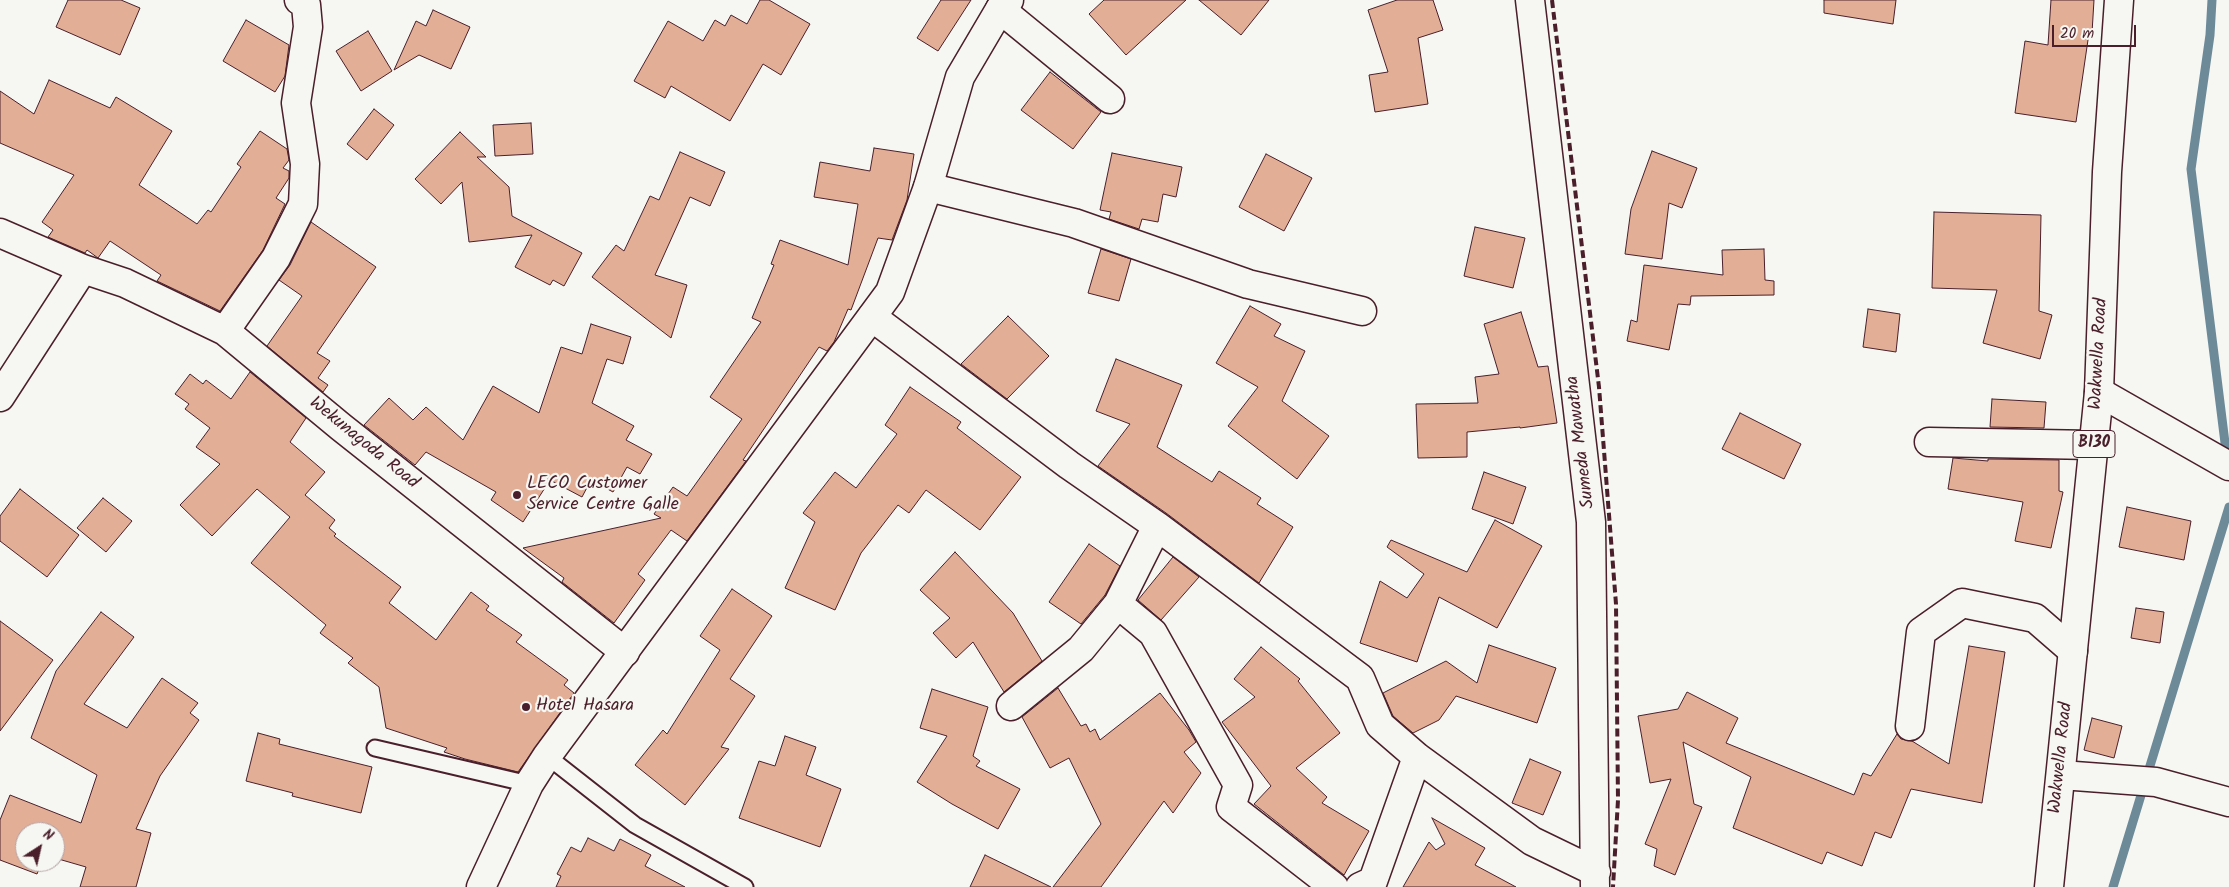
<!DOCTYPE html>
<html>
<head>
<meta charset="utf-8">
<style>
  body { margin:0 }
  #map { position:relative; width:2229px; height:887px; overflow:hidden; background:#f6f6f2; font-family:Kalam,sans-serif }
  canvas { display:block }
  .north { position:absolute; left:15px; top:822px; width:50px; height:50px; box-sizing:border-box; background:#f6f6f2; border:1px solid #b1a0a2; border-radius:50%; rotate:35deg; font-size:14px; font-weight:700; line-height:20px; text-align:center; color:#4a1f2b }
  .north::after { content:''; display:block; margin:auto; width:18px; height:22px; background:#4a1f2b; clip-path:polygon(50% 0,100% 100%,50% 72%,0 100%) }
  .scale { position:absolute; left:2052px; top:25px; width:84px; height:22px; box-sizing:border-box; border:2px solid #4a1f2b; border-top:0; padding-left:6px; font-size:15px; line-height:18px; white-space:nowrap; color:#4a1f2b; -webkit-text-stroke:4px #f6f6f2; paint-order:stroke }
</style>
</head>
<body>
<div id="map">
<canvas width="2229" height="887"></canvas>
<div class="north">N</div>
<div class="scale">20 m</div>
</div>
<script>
const ctx = document.querySelector('canvas').getContext('2d');
ctx.lineJoin = 'round';
function toPath(rows) {
  const path = new Path2D();
  for (const r of rows) {
    path.moveTo(r[0], r[1]);
    for (let i = 2; i < r.length; i += 2) path.lineTo(r[i], r[i + 1]);
  }
  return path;
}
function strokePath(path, color, width, dash) {
  ctx.strokeStyle = color;
  ctx.lineWidth = width;
  ctx.lineCap = dash ? 'butt' : 'round';
  ctx.setLineDash(dash || []);
  ctx.stroke(path);
}
function fill(path, color) {
  ctx.fillStyle = color;
  ctx.fill(path, 'evenodd');
}
function drawText(font, color, halo, rows, align = 'center') {
  ctx.font = font + ' Kalam,sans-serif';
  ctx.lineWidth = 4.5;
  ctx.setLineDash([]);
  ctx.textBaseline = 'middle';
  ctx.strokeStyle = halo;
  ctx.fillStyle = color;
  for (const [text, x, y, turn = 0] of rows) {
    ctx.save();
    ctx.translate(x, y);
    ctx.rotate((+turn || 0) * Math.PI / 180);
    ctx.textAlign = isNaN(turn) ? turn : align;
    if (halo) ctx.strokeText(text, 0, 0);
    ctx.fillText(text, 0, 0);
    ctx.restore();
  }
}
const stream = toPath([
  [2212,0,2210,35,2191,169,2227,459],
  [2113,887,2229,507]
]);
const building = toPath([
  [68,0,121,0,140,8,120,55,56,27,68,0],
  [760,0,769,0,810,24,781,75,763,64,730,121,671,86,665,98,634,81,668,21,703,41,715,20,725,26,731,15,747,24,760,0],
  [941,0,971,0,938,51,917,38,941,0],
  [1104,0,1186,0,1126,55,1089,14,1104,0],
  [1199,0,1269,0,1241,35,1199,0],
  [1397,0,1433,0,1443,30,1418,38,1428,104,1375,112,1369,75,1388,72,1368,10,1397,0],
  [1824,0,1896,0,1893,24,1824,13,1824,0],
  [2051,0,2094,0,2092,33,2089,33,2076,122,2015,113,2025,41,2048,45,2051,0],
  [433,10,470,27,451,69,419,55,394,70,416,21,426,26,433,10],
  [246,20,289,45,285,76,275,92,223,61,246,20],
  [368,31,392,71,361,91,336,51,368,31],
  [1050,72,1101,112,1073,149,1021,110,1050,72],
  [49,80,110,108,116,97,172,131,139,185,197,224,208,210,211,212,241,167,237,164,260,131,287,149,289,160,283,168,289,171,289,178,276,198,285,204,263,250,220,311,157,281,161,275,110,241,98,258,87,250,85,253,48,237,53,230,42,222,74,175,0,143,0,91,34,114,49,80],
  [374,109,394,125,367,160,347,144,374,109],
  [531,123,533,154,495,156,493,125,531,123],
  [460,132,486,157,477,157,509,187,512,216,582,253,564,286,553,280,550,285,515,267,532,235,469,242,462,182,441,204,415,179,460,132],
  [874,148,914,154,907,200,892,240,878,238,851,310,848,309,834,342,827,351,819,347,743,460,746,461,687,541,671,530,638,574,645,580,614,623,562,582,564,578,523,548,661,518,654,514,673,487,687,496,742,419,710,397,761,322,752,318,774,265,771,264,780,240,848,265,858,204,814,197,820,162,870,171,874,148],
  [1652,151,1697,168,1682,208,1669,203,1662,259,1625,254,1631,209,1652,151],
  [680,152,725,172,710,206,690,197,655,275,687,285,671,338,592,277,616,245,624,251,650,196,659,200,680,152],
  [1112,153,1182,167,1176,197,1163,194,1158,222,1142,219,1139,229,1109,219,1111,212,1100,210,1112,153],
  [1266,154,1312,178,1284,231,1239,207,1266,154],
  [1934,212,2041,215,2039,311,2052,315,2040,359,1983,343,1997,290,1932,288,1934,212],
  [311,222,376,267,317,353,330,361,318,378,328,385,323,392,267,346,302,296,279,280,290,265,311,222],
  [1475,227,1525,238,1513,288,1464,276,1475,227],
  [1101,249,1131,259,1119,301,1088,293,1101,249],
  [1764,249,1765,280,1774,281,1774,295,1691,296,1690,305,1678,304,1669,350,1627,341,1631,320,1637,322,1644,265,1723,275,1722,250,1764,249],
  [1250,306,1281,324,1274,336,1305,351,1282,401,1329,436,1297,479,1228,426,1258,387,1216,363,1250,306],
  [1868,309,1900,314,1896,352,1863,347,1868,309],
  [1521,312,1538,367,1548,366,1557,423,1520,428,1520,427,1467,432,1467,457,1418,458,1416,404,1478,403,1475,377,1499,374,1484,324,1521,312],
  [1008,316,1049,356,1007,399,961,364,1008,316],
  [591,324,631,337,623,364,607,359,592,403,634,426,626,440,652,454,640,474,627,467,613,492,591,480,582,497,550,480,523,522,491,500,496,492,426,452,415,465,364,425,389,398,413,420,426,407,463,440,493,386,539,413,561,347,582,354,591,324],
  [1116,359,1182,385,1157,447,1212,482,1219,471,1261,498,1257,504,1293,527,1259,583,1166,513,1098,466,1130,424,1096,411,1116,359],
  [250,372,306,418,290,442,325,472,305,495,335,520,329,528,336,534,334,536,401,587,389,603,436,640,471,592,489,606,486,610,522,635,516,642,568,680,564,685,574,693,518,772,465,759,444,752,447,748,386,728,379,687,348,663,353,658,320,633,326,625,251,563,290,517,257,489,212,536,180,505,220,464,196,447,210,428,185,409,189,404,175,394,190,374,203,384,206,380,231,399,250,372],
  [910,387,961,422,957,428,1021,477,980,530,926,490,909,513,898,505,861,553,835,610,785,588,815,522,803,513,835,472,856,488,897,434,885,425,910,387],
  [1992,399,2046,402,2044,428,1990,427,1992,399],
  [1740,413,1801,444,1784,479,1722,449,1740,413],
  [1953,458,1988,461,1988,459,2059,460,2059,491,2063,492,2051,548,2015,541,2023,502,1948,489,1953,458],
  [1484,472,1526,487,1513,524,1472,509,1484,472],
  [20,489,79,535,47,577,0,541,0,516,20,489],
  [103,498,132,521,106,552,77,528,103,498],
  [2127,507,2191,521,2184,560,2119,547,2127,507],
  [1495,520,1542,546,1497,628,1439,597,1417,662,1360,643,1380,581,1407,598,1424,574,1387,547,1391,540,1467,572,1495,520],
  [1089,544,1120,566,1105,595,1081,624,1049,602,1089,544],
  [955,552,1013,613,1042,661,1004,692,973,642,956,658,933,633,950,618,920,590,955,552],
  [1173,557,1199,577,1161,620,1138,600,1173,557],
  [732,589,772,616,730,679,755,696,721,747,729,749,685,805,635,765,663,730,667,734,720,650,700,636,732,589],
  [2136,608,2164,612,2160,643,2131,638,2136,608],
  [101,612,134,637,84,704,127,728,162,678,198,703,190,713,199,720,160,776,136,829,151,833,136,887,80,887,86,867,55,858,55,832,25,832,25,862,42,862,37,874,0,860,0,820,10,795,81,823,97,775,31,738,56,671,101,612],
  [0,621,53,660,0,731,0,621],
  [1489,645,1556,668,1537,723,1456,696,1439,720,1413,733,1393,716,1383,693,1446,661,1477,683,1489,645],
  [1969,646,2005,652,1982,803,1911,789,1891,838,1875,832,1862,866,1827,852,1822,864,1733,828,1751,777,1683,742,1694,804,1702,807,1675,875,1654,866,1657,849,1645,844,1671,779,1650,783,1638,716,1678,709,1687,692,1738,718,1726,743,1854,795,1863,773,1871,776,1897,734,1901,739,1912,741,1949,764,1969,646],
  [1261,647,1300,679,1298,681,1340,733,1296,768,1327,797,1322,803,1369,831,1344,875,1254,804,1271,786,1222,722,1255,697,1234,679,1261,647],
  [1058,688,1081,726,1086,724,1090,732,1095,729,1100,740,1160,693,1189,730,1196,742,1184,752,1201,773,1173,813,1164,801,1101,887,1053,887,1101,824,1069,758,1050,768,1022,717,1058,688],
  [932,689,988,707,973,756,980,761,976,766,1020,789,998,829,952,804,917,782,947,736,920,728,932,689],
  [2092,718,2122,726,2114,758,2084,750,2092,718],
  [258,733,280,739,279,744,372,767,361,813,292,796,293,793,246,781,258,733],
  [785,736,816,747,806,775,841,789,820,847,739,818,759,761,775,766,785,736],
  [1530,759,1561,772,1543,815,1512,803,1530,759],
  [1432,818,1485,848,1475,865,1516,887,1403,887,1429,842,1436,850,1445,844,1432,818],
  [588,838,614,851,620,839,651,855,645,866,685,887,556,887,561,876,557,874,571,847,581,852,588,838],
  [985,855,1051,887,970,887,985,855]
]);
const lane = toPath([
  [375,748,529,784],
  [547,756,635,825,745,887]
]);
const street = toPath([
  [1530,0,1591,522,1595,887],
  [1000,9,1110,99],
  [928,187,1074,223,1248,284,1362,311],
  [0,233,83,269,125,283,225,331,341,427,625,652],
  [872,317,1069,465,1157,526,1360,678,1380,725,1417,757,1532,841,1596,872],
  [225,331,276,258,303,204,305,164,296,103,308,27,306,5,299,0],
  [2099,392,2229,466],
  [0,397,83,269],
  [1929,442,2094,445],
  [1118,604,1153,633,1238,785,1231,807,1334,887],
  [1011,706,1081,649,1118,604,1157,526],
  [1910,726,1921,632,1962,603,2035,618,2073,651],
  [2061,775,2156,782,2229,802],
  [1360,887,1373,881,1417,757]
]);
const secondary = toPath([
  [481,887,529,784,547,756,890,292,928,187,960,77,1000,9,1009,0]
]);
const primary = toPath([
  [2049,887,2099,392,2107,172,2119,0]
]);
const rail = toPath([
  [1552,0,1599,387,1616,604,1618,800,1613,887]
]);
const markers = [
  [517,495,5,"#4a1f2b"],
  [526,707,5,"#4a1f2b"]
];
const shields = [
  [2094,444,42]
];
const shieldNames = [
  ["B130",2094,444]
];
const streetNames = [
  ["Wakwella Road",2100,354,-87],
  ["Sumeda Mawatha",1582,442,-97],
  ["Wekunagoda Road",363,444,39],
  ["Wakwella Road",2062,758,-84]
];
const poiNames = [
  ["LECO Customer",527,485],
  ["Service Centre Galle",527,506],
  ["Hotel Hasara",536,707]
];
strokePath(stream, '#6c8a98', 9);
fill(building, '#e2ae96');
strokePath(building, '#4a1f2b', 1);
strokePath(lane, '#4a1f2b', 19);
strokePath(street, '#4a1f2b', 31);
strokePath(secondary, '#4a1f2b', 31);
strokePath(primary, '#4a1f2b', 31);
strokePath(lane, '#f6f6f2', 15);
strokePath(street, '#f6f6f2', 28);
strokePath(secondary, '#f6f6f2', 28);
strokePath(primary, '#f6f6f2', 28);
strokePath(rail, '#4a1f2b', 4, [8, 4]);
for (const [x, y, r, color] of markers) {
  const dot = new Path2D();
  dot.arc(x, y, r, 0, 2 * Math.PI);
  ctx.fillStyle = color;
  ctx.fill(dot);
  strokePath(dot, '#f6f6f2', 2);
}
for (const [x, y, w] of shields) {
  const box = new Path2D();
  box.roundRect(x - w / 2, y - 13.5, w, 27, 4);
  ctx.fillStyle = '#f6f6f2';
  ctx.fill(box);
  strokePath(box, '#4a1f2b', 1);
}
drawText('bold 16px', '#4a1f2b', null, shieldNames);
drawText('18px', '#4a1f2b', '#f6f6f2', streetNames);
drawText('18px', '#4a1f2b', '#f6f6f2', poiNames, 'left');
</script>
</body>
</html>
